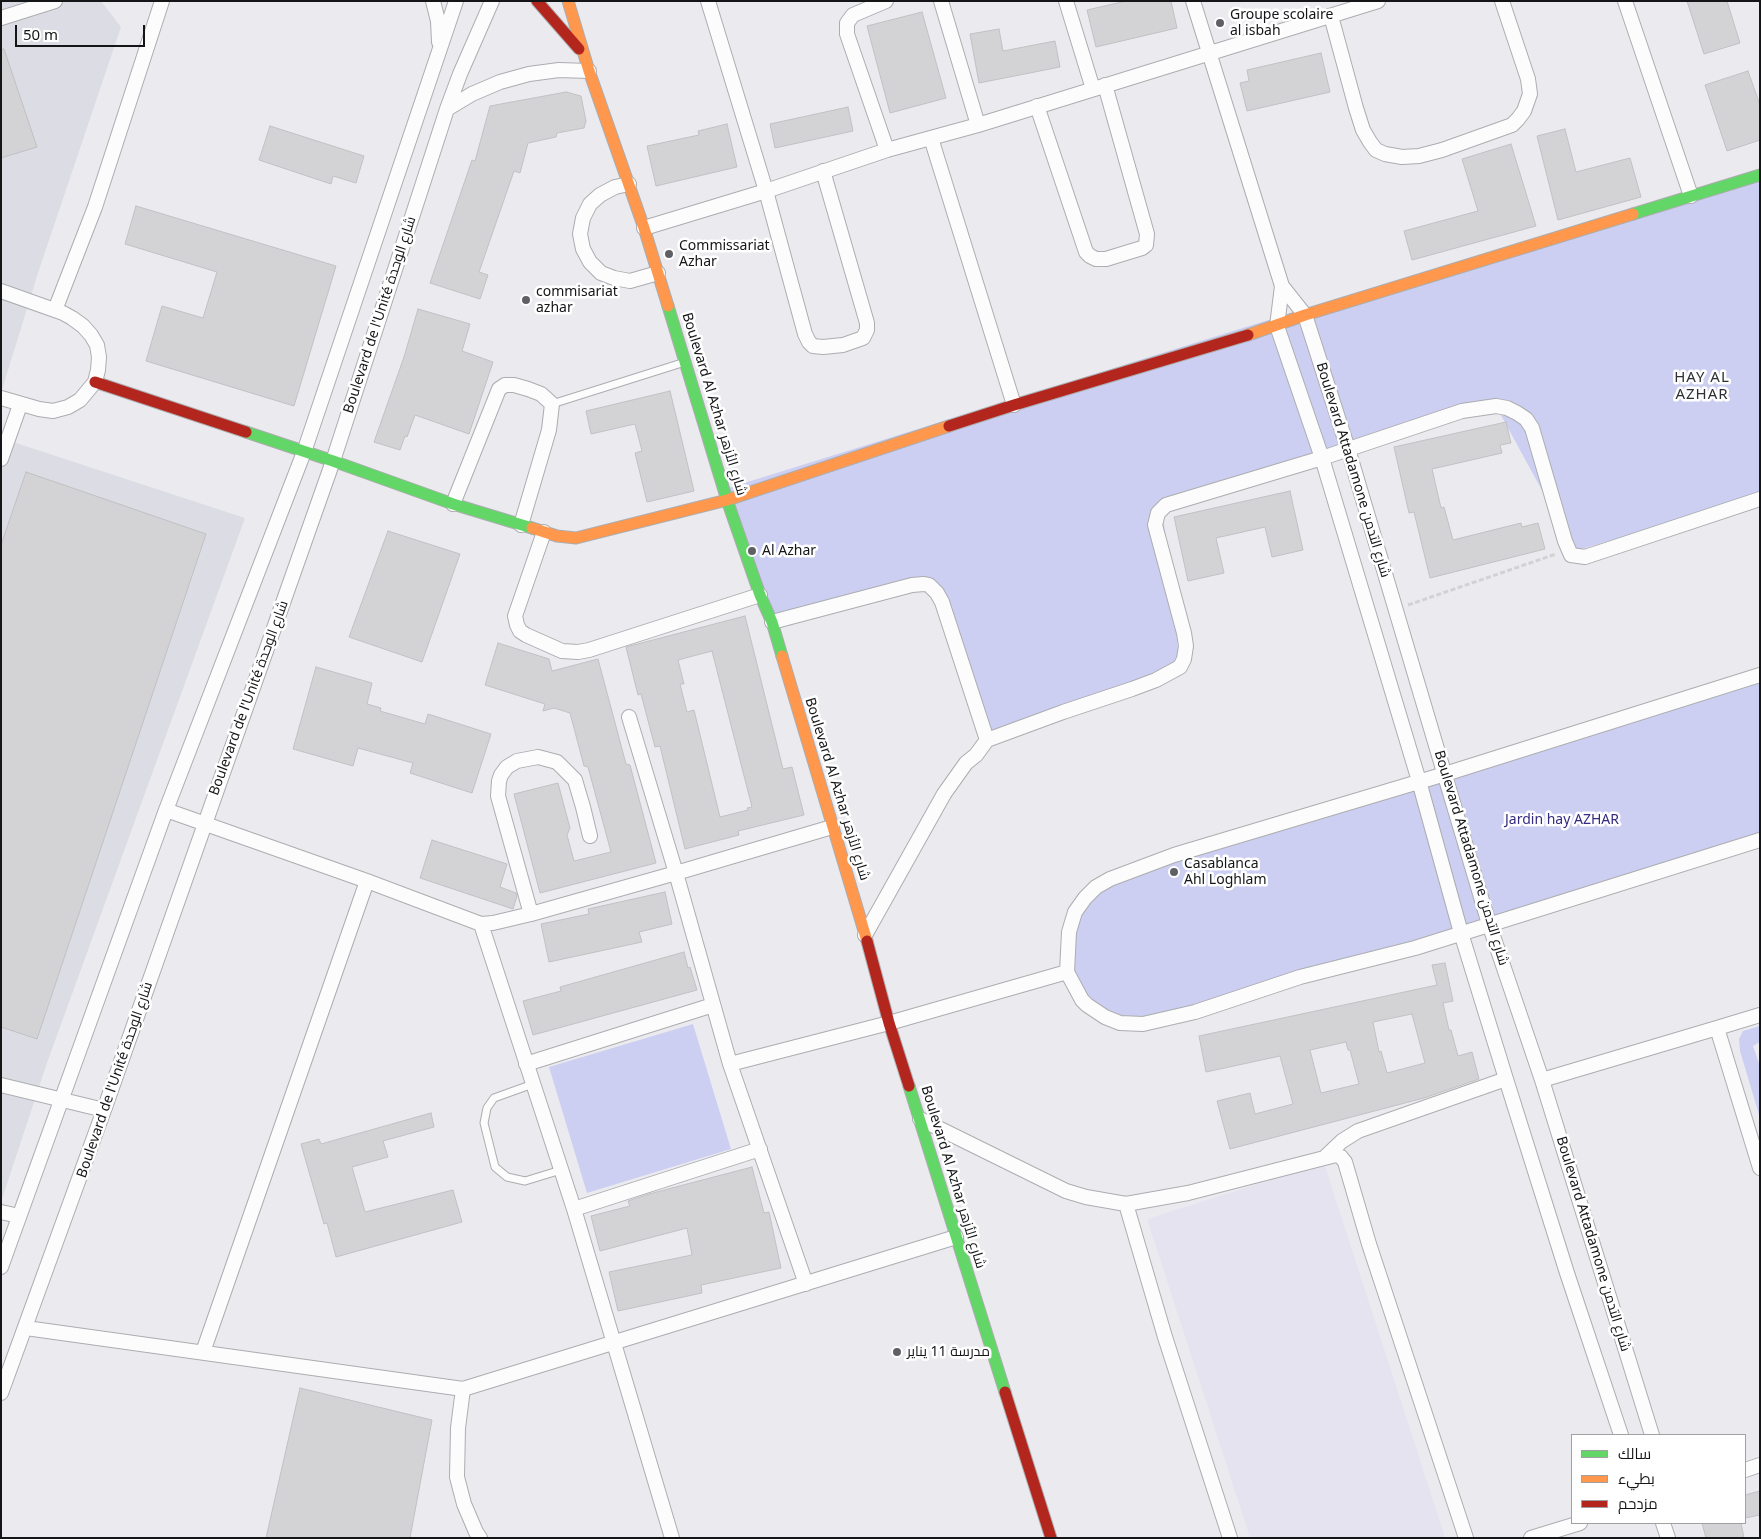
<!DOCTYPE html>
<html>
<head>
<meta charset="utf-8">
<style>
  body { margin:0 }
  #map { position:relative; width:1761px; height:1539px; overflow:hidden; background:#ebebef; font-family:"Noto Sans",Cairo,sans-serif }
  canvas { display:block }
  .frame { position:absolute; inset:0; border:2px solid #141517; pointer-events:none }
  .legend { position:absolute; left:1571px; top:1434px; width:175px; height:90px; box-sizing:border-box; background:#fff; border:1px solid #a1a1a2; margin:0; padding:6px 9px; list-style:none; font-size:15px; color:#141517 }
  .legend li { display:flex; align-items:center; gap:10px; height:25px }
  .legend b { width:25px; border:1px solid #a1a1a2 }
  .scale { position:absolute; left:15px; top:25px; width:130px; height:22px; box-sizing:border-box; border:2px solid #141517; border-top:0; padding-left:6px; font-size:15px; line-height:18px; white-space:nowrap; color:#141517; -webkit-text-stroke:4px #fff; paint-order:stroke }
</style>
</head>
<body>
<div id="map">
<canvas width="1761" height="1539"></canvas>
<div class="frame"></div>
<ul class="legend">
<li><b style="height:6px;background:#63d668"></b>سالك</li>
<li><b style="height:6px;background:#ff974d"></b>بطيء</li>
<li><b style="height:6px;background:#b3261e"></b>مزدحم</li>
</ul>
<div class="scale">50 m</div>
</div>
<script>
const ctx = document.querySelector('canvas').getContext('2d');
ctx.lineJoin = 'round';
function fill(path, color) {
  ctx.fillStyle = color;
  ctx.fill(path, 'evenodd');
}
function toPath(rows) {
  const path = new Path2D();
  for (const r of rows) {
    path.moveTo(r[0], r[1]);
    for (let i = 2; i < r.length; i += 2) path.lineTo(r[i], r[i + 1]);
  }
  return path;
}
function strokePath(path, color, width, dash) {
  ctx.strokeStyle = color;
  ctx.lineWidth = width;
  ctx.lineCap = dash ? 'butt' : 'round';
  ctx.setLineDash(dash || []);
  ctx.stroke(path);
}
function drawText(font, color, halo, rows, align = 'center') {
  ctx.font = font + ' "Noto Sans",Cairo,sans-serif';
  ctx.lineWidth = 5;
  ctx.setLineDash([]);
  ctx.textBaseline = 'middle';
  ctx.strokeStyle = halo;
  ctx.fillStyle = color;
  for (const [text, x, y, turn = 0] of rows) {
    ctx.save();
    ctx.translate(x, y);
    ctx.rotate((+turn || 0) * Math.PI / 180);
    ctx.textAlign = isNaN(turn) ? turn : align;
    if (halo) ctx.strokeText(text, 0, 0);
    ctx.fillText(text, 0, 0);
    ctx.restore();
  }
}
const built = toPath([
  [1,1,101,1,121,27,39,270,1,393],
  [1,438,245,518,47,1063,1,1202]
]);
const education = toPath([
  [1324,1163,1445,1537,1250,1538,1147,1219]
]);
const green = toPath([
  [1760,172,1760,496,1575,551,1496,406,1346,444,1201,487,1162,505,1180,667,987,740,927,577,765,620,725,489,1294,312,1326,384,1305,315],
  [1760,676,1760,838,1156,1025,1115,1020,1085,999,1063,970,1066,927,1093,890,1129,873],
  [693,1024,731,1149,587,1193,549,1067],
  [1760,1026,1760,1042,1753,1046,1760,1066,1760,1118,1740,1051,1739,1039,1743,1031]
]);
const building = toPath([
  [1126,1,1171,1,1177,28,1096,47,1087,10,1126,1],
  [1687,1,1727,1,1740,43,1704,54,1687,1],
  [922,12,946,98,890,113,867,26,922,12],
  [999,29,1003,51,1055,41,1060,67,979,83,970,34,999,29],
  [1,49,4,49,37,147,1,158,1,49],
  [1321,53,1330,92,1247,111,1240,83,1249,81,1247,70,1321,53],
  [1748,71,1760,105,1760,140,1727,151,1705,85,1748,71],
  [566,92,581,96,586,121,584,128,557,133,556,137,528,143,520,173,514,171,479,272,488,275,480,299,430,283,472,160,475,161,490,106,566,92],
  [848,107,853,131,775,148,770,124,848,107],
  [727,124,737,167,656,186,647,146,699,135,698,131,727,124],
  [270,126,364,156,356,183,333,176,331,184,259,160,270,126],
  [1565,129,1576,172,1630,158,1641,197,1558,220,1537,136,1565,129],
  [1511,144,1536,226,1412,260,1404,231,1478,211,1462,159,1511,144],
  [136,206,336,266,294,406,146,361,162,306,203,318,217,272,125,244,136,206],
  [418,309,470,324,462,351,493,362,469,434,415,415,407,437,405,436,400,450,374,442,404,357,418,309],
  [670,391,694,491,647,502,635,453,642,451,635,424,591,434,586,411,670,391],
  [1506,422,1511,443,1500,445,1502,453,1432,469,1441,508,1444,507,1453,540,1521,523,1522,527,1538,523,1545,549,1430,578,1414,512,1409,513,1394,447,1506,422],
  [26,472,206,534,37,1039,1,1027,1,545,26,472],
  [1290,491,1303,550,1272,557,1265,527,1216,538,1224,573,1188,581,1174,517,1290,491],
  [388,531,460,554,422,662,349,637,388,531],
  [745,616,783,769,792,767,804,815,738,831,739,835,685,849,660,746,655,747,641,694,638,695,626,647,745,616],
  [712,651,752,807,747,808,748,810,720,817,694,710,687,712,680,684,684,684,678,660,712,651],
  [498,643,549,659,552,671,598,659,626,764,630,765,656,863,540,893,514,794,558,783,570,828,567,835,574,861,611,852,588,767,584,766,570,713,554,708,543,711,545,704,485,685,498,643],
  [316,667,372,683,367,704,381,708,380,711,425,724,428,714,491,734,472,793,410,773,413,763,358,748,353,766,293,749,316,667],
  [432,840,507,864,500,887,516,893,517,896,513,909,420,878,432,840],
  [665,892,672,924,639,932,642,942,549,962,541,924,589,914,588,909,665,892],
  [684,952,688,968,690,967,697,990,533,1035,523,1001,561,991,560,987,684,952],
  [1445,963,1453,1001,1443,1003,1449,1030,1451,1030,1458,1056,1472,1052,1479,1079,1424,1098,1230,1149,1217,1101,1250,1093,1255,1114,1293,1104,1280,1056,1206,1072,1199,1036,1437,985,1432,965,1445,963],
  [1412,1014,1425,1063,1387,1073,1381,1051,1379,1052,1373,1022,1412,1014],
  [1346,1042,1348,1050,1350,1050,1359,1084,1321,1093,1310,1050,1346,1042],
  [431,1113,434,1127,383,1141,388,1157,352,1167,365,1212,453,1190,462,1222,336,1257,327,1223,324,1224,301,1144,319,1139,321,1144,431,1113],
  [752,1167,764,1213,769,1212,781,1268,701,1285,702,1293,618,1311,609,1272,692,1255,687,1228,600,1251,591,1216,630,1206,628,1201,649,1194,752,1167],
  [300,1388,432,1420,410,1538,266,1538,300,1388],
  [1760,1491,1760,1515,1745,1518,1745,1495,1760,1491],
  [1702,1523,1741,1523,1744,1538,1706,1538,1702,1523]
]);
const path = toPath([
  [1408,605,1556,554]
]);
const lane = toPath([
  [552,404,685,362],
  [533,1084,494,1098,487,1108,484,1123,495,1167,507,1177,525,1181,561,1170]
]);
const street = toPath([
  [433,1,438,21,439,42],
  [708,1,766,191,805,334,809,342,813,346,823,347,843,345,863,338,867,330,867,323,823,171],
  [886,1,853,15,847,23,847,34,887,150],
  [941,1,978,125],
  [1066,1,1093,89],
  [1193,1,1282,286,1305,315,1348,449,1489,924,1542,1080,1652,1435],
  [1625,1,1691,196],
  [1331,16,1356,108,1363,130,1370,142,1376,150,1385,154,1402,157,1419,156,1442,150,1512,125,1518,119,1524,111,1530,94,1528,79,1502,1],
  [1,18,55,1],
  [1037,106,1086,252,1090,256,1096,259,1106,259,1142,248,1146,245,1147,234,1105,85],
  [447,109,472,94,500,82,529,74,559,70,589,71],
  [931,138,1014,405],
  [629,184,615,187,600,195,590,204,583,218,580,234,583,249,590,262,601,273,614,278,630,281,658,273],
  [644,228,766,191,887,150,978,125,1378,1],
  [1282,286,1277,326,1322,458,1419,781,1461,933,1506,1079,1567,1273,1621,1435],
  [1,291,63,313,72,318,83,326,91,335,97,345,99,357,98,370,95,382,80,400,68,407,53,411,39,409,1,398],
  [55,310,95,207,162,1],
  [1,459,20,405],
  [453,504,499,389,505,385,514,385,528,389,541,394,552,404,549,430,521,525],
  [544,532,515,616,517,625,520,631,526,635,562,651,578,652,589,650,760,595],
  [772,622,912,585,924,584,929,585,937,593,942,602,987,740],
  [1760,675,1445,774,1174,855,1110,879,1096,887,1085,898,1075,912,1069,932,1067,972,1082,1000,1087,1005,1105,1017,1120,1023,1143,1024,1195,1012,1300,977,1415,948,1760,840],
  [629,717,676,873,730,1064,806,1284],
  [166,810,367,881,481,924,493,923,531,914,676,873,832,827],
  [531,914,498,796,499,781,501,775,507,767,517,761,538,757,557,762,575,780,583,807,590,836],
  [481,924,574,1209,672,1538],
  [865,935,944,794,966,763,976,755,987,740,1063,712,1132,689,1156,680,1180,667,1184,659,1186,646,1184,633,1155,525,1158,513,1166,505,1322,458,1462,411,1496,406,1507,408,1517,413,1526,419,1532,428,1565,541,1571,555,1585,557,1760,499],
  [1760,1015,1717,1028,1760,1168],
  [526,1064,713,1005],
  [730,1064,889,1023,1067,972],
  [1542,1080,1717,1028],
  [1,1085,104,1110],
  [920,1119,1066,1191,1086,1197,1126,1204,1188,1193,1336,1155,1341,1157,1345,1162,1369,1244,1466,1538],
  [1324,1158,1342,1141,1358,1131,1506,1079],
  [1126,1204,1165,1337,1230,1538],
  [574,1209,760,1149],
  [1,1212,19,1216],
  [1,1267,166,810,304,452,456,1],
  [26,1328,463,1389,956,1237],
  [203,1352,367,881],
  [463,1389,458,1428,457,1477,464,1504,476,1532,480,1538],
  [1,1393,104,1110,333,461,447,109,460,74,492,1],
  [1745,1470,1760,1465],
  [1663,1523,1668,1538],
  [1531,1538,1580,1523]
]);
const fast = toPath([
  [1633,214,1760,175],
  [668,306,727,500,760,595,772,622,782,656],
  [246,432,333,461,453,504,532,528],
  [909,1086,1005,1392]
]);
const slow = toPath([
  [568,1,589,71,644,228,668,306],
  [1248,335,1305,315,1633,214],
  [532,528,557,536,576,538,727,500,949,426],
  [782,656,867,941]
]);
const jam = toPath([
  [537,1,579,49],
  [95,382,246,432],
  [949,426,1014,405,1248,335],
  [867,941,889,1023,909,1086],
  [1005,1392,1051,1538]
]);
const markers = [
  [1220,23,5,"#5f6063"],
  [669,254,5,"#5f6063"],
  [526,300,5,"#5f6063"],
  [752,551,5,"#5f6063"],
  [1174,872,5,"#5f6063"],
  [897,1352,5,"#5f6063"]
];
const poiNames = [
  ["Groupe scolaire",1230,15],
  ["al isbah",1230,31],
  ["Commissariat",679,246],
  ["Azhar",679,262],
  ["commisariat",536,292],
  ["azhar",536,308],
  ["Al Azhar",762,551],
  ["Casablanca",1184,864],
  ["Ahl Loghlam",1184,880],
  ["مدرسة 11 يناير",907,1352]
];
const streetNames = [
  ["Boulevard de l'Unité شارع الوحدة",380,315,-72],
  ["Boulevard Al Azhar شارع الأزهر",714,404,73],
  ["Boulevard Attadamone شارع التدمن",1353,470,73],
  ["Boulevard de l'Unité شارع الوحدة",249,698,-70],
  ["Boulevard Al Azhar شارع الأزهر",837,789,73],
  ["Boulevard Attadamone شارع التدمن",1471,858,73],
  ["Boulevard de l'Unité شارع الوحدة",115,1080,-71],
  ["Boulevard Al Azhar شارع الأزهر",953,1177,73],
  ["Boulevard Attadamone شارع التدمن",1593,1244,73]
];
const parkNames = [
  ["Jardin hay AZHAR",1562,820]
];
const neighbourhoodNames = [
  ["HAY AL",1702,378],
  ["AZHAR",1702,395]
];
fill(built, '#dcdce5');
fill(education, '#e6e3f1');
fill(green, '#cccff1');
fill(building, '#d3d3d6');
strokePath(building, '#c1c1c4', 1);
strokePath(lane, '#acadb0', 9);
strokePath(street, '#acadb0', 16);
strokePath(fast, '#acadb0', 13);
strokePath(slow, '#acadb0', 13);
strokePath(jam, '#acadb0', 13);
strokePath(path, '#d2d2d3', 3, [5, 2.5]);
strokePath(lane, '#fcfcfd', 7);
strokePath(street, '#fcfcfd', 14);
strokePath(fast, '#63d668', 11);
strokePath(slow, '#ff974d', 11);
strokePath(jam, '#b3261e', 11);
for (const [x, y, r, color] of markers) {
  const dot = new Path2D();
  dot.arc(x, y, r, 0, 2 * Math.PI);
  ctx.fillStyle = color;
  ctx.fill(dot);
  strokePath(dot, '#fff', 2);
}
drawText('14px', '#141517', '#fff', poiNames, 'left');
drawText('14px', '#141517', '#fff', streetNames);
drawText('14px', '#332c81', '#fff', parkNames);
ctx.letterSpacing = '1px';
drawText('15px', '#2f3035', '#fff', neighbourhoodNames);
ctx.letterSpacing = '0px';
</script>
</body>
</html>
